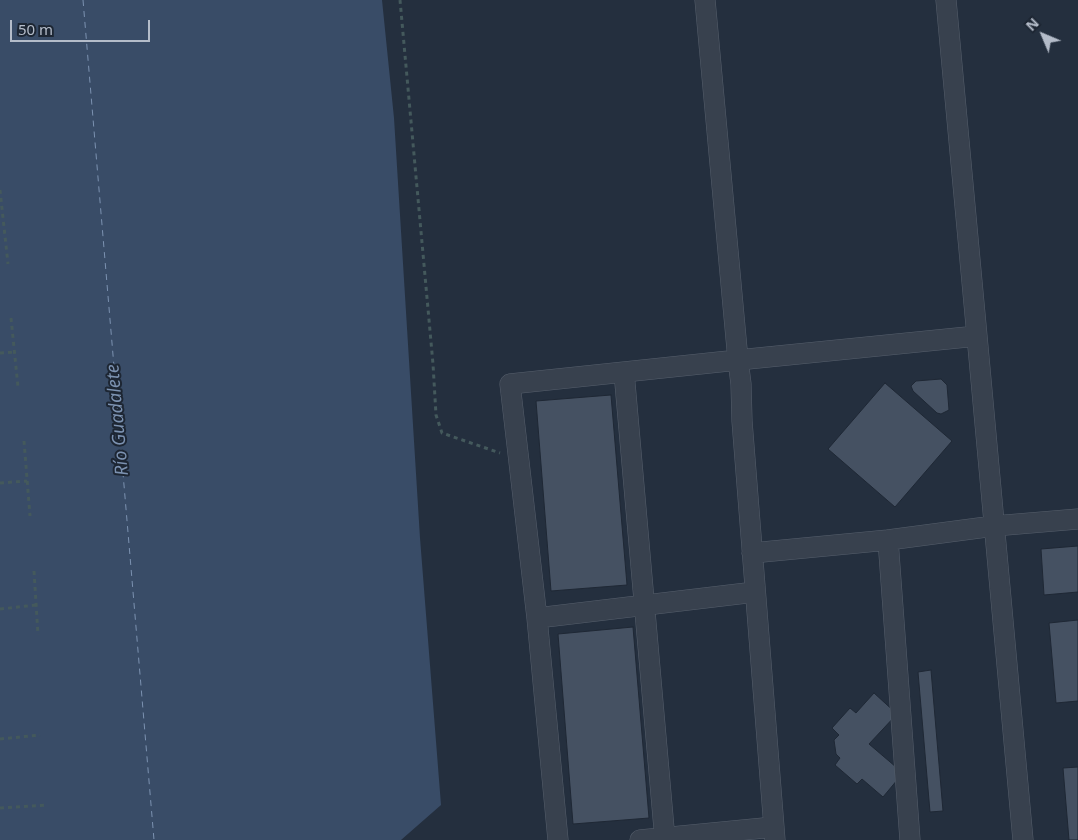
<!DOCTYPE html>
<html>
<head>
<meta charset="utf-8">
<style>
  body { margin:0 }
  #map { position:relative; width:1078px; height:840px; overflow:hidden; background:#242f3e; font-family:"Noto Sans",sans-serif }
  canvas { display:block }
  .north { position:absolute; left:1018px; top:10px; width:50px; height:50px; -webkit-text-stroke:4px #1d2633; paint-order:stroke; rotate:315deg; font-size:14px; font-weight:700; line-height:20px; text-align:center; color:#b4bcc9 }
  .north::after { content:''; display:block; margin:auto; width:18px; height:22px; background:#b4bcc9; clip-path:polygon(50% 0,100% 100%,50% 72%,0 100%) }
  .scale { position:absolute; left:10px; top:20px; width:140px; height:22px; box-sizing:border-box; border:2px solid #b4bcc9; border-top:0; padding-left:6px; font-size:15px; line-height:18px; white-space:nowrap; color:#b4bcc9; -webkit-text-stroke:4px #1d2633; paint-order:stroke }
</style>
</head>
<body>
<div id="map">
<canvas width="1078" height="840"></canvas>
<div class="north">N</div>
<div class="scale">50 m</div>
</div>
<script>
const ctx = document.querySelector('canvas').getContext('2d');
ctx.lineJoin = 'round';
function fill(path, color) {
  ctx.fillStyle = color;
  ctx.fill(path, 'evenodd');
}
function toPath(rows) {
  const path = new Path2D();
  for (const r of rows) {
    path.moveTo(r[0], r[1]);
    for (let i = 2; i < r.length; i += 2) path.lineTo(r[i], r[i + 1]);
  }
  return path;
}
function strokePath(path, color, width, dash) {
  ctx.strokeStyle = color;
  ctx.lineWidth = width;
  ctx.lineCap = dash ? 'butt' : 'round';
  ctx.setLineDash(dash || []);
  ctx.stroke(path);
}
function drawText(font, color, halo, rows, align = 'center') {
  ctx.font = font + ' "Noto Sans",sans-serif';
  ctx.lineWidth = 4;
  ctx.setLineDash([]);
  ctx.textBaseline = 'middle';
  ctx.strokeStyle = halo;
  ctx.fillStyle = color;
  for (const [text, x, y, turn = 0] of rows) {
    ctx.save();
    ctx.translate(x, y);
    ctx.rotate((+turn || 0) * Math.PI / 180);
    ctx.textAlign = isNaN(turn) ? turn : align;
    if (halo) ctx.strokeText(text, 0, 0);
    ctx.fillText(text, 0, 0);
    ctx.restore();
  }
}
const water = toPath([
  [0,0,382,0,394,118,420,538,441,805,401,840,0,840]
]);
const ferry = toPath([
  [83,0,154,840]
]);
const building = toPath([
  [941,379,947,385,949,410,941,414,937,413,913,391,911,386,916,381,941,379],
  [885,383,952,441,895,507,828,449,885,383],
  [611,395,627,585,551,591,536,401,611,395],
  [1078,546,1078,592,1044,595,1041,549,1078,546],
  [1078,620,1078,701,1056,703,1049,623,1078,620],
  [633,627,649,818,573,824,558,634,633,627],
  [931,670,943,811,930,812,918,672,931,670],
  [874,693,897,714,869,744,903,773,883,797,862,779,857,784,835,765,840,758,836,754,834,740,839,735,832,728,850,708,856,713,874,693],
  [1078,767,1078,840,1069,840,1063,768,1078,767]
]);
const path = toPath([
  [400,0,433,364,436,415,442,433,500,453],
  [0,190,8,264],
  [11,318,18,387],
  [0,353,14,352],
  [24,441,30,516],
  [0,483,27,481],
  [34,571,38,635],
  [0,609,36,605],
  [0,739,40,735],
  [0,808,46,805]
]);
const minor = toPath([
  [705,0,738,360,977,336,946,0],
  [977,336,1023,840],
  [624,372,665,840],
  [888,540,994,526,1078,519],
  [752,553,888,540,910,840],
  [537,618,755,592],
  [558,840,537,618,510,384,738,360,741,384,742,421,775,840],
  [640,840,774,827]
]);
const waterNames = [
  ["Río Guadalete",118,420,-95]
];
fill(water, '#394c67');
strokePath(ferry, '#7c92b1', 1, [6, 5]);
fill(building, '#455162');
strokePath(building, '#1f2835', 1);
strokePath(minor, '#565f6c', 21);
strokePath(path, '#44595c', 3, [4, 4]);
strokePath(minor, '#38414e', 20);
drawText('italic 18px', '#7c92b1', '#1d2633', waterNames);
</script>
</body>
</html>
